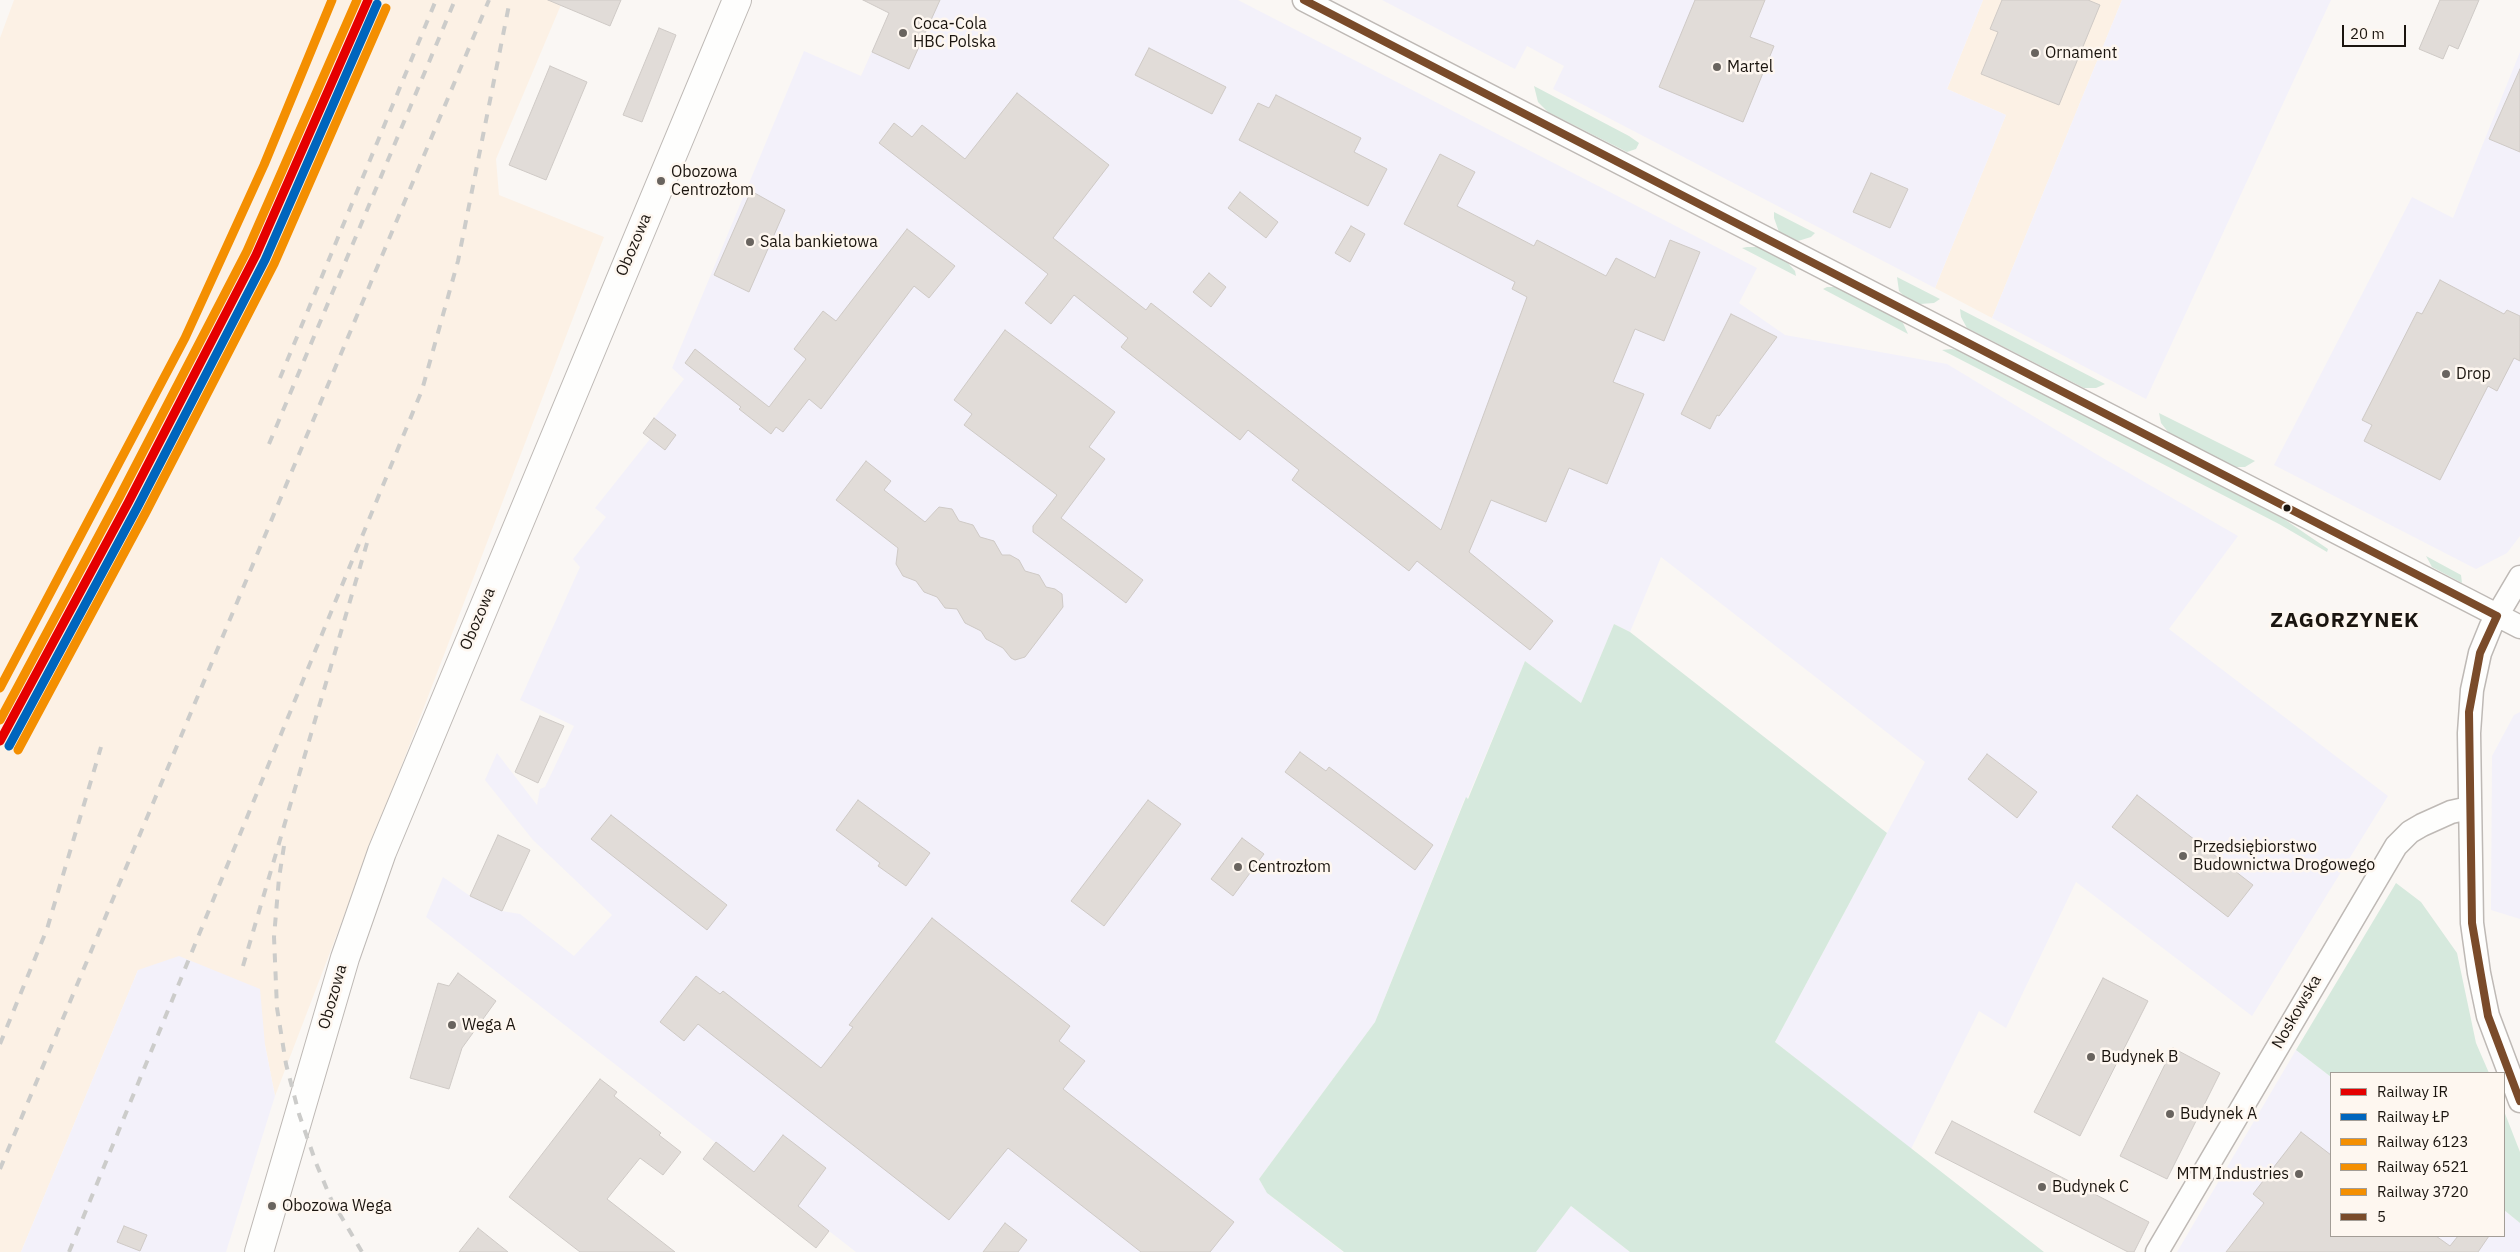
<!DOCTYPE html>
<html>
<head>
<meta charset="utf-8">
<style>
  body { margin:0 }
  #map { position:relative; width:2520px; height:1252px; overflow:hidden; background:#faf7f4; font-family:"IBM Plex Sans",sans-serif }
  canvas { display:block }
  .legend { position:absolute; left:2330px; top:1072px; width:175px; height:165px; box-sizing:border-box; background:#fef7f0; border:1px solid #a39d96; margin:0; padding:6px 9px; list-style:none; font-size:15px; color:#1b150f }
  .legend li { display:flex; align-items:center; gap:10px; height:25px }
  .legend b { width:25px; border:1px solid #a39d96 }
  .scale { position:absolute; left:2342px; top:25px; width:64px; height:22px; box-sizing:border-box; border:2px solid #1b150f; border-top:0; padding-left:6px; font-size:15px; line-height:18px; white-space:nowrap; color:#1b150f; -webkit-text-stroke:4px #fef7f0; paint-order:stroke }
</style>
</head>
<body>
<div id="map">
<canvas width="2520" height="1252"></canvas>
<ul class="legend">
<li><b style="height:6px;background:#e50000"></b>Railway IR</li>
<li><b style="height:6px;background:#0065bd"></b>Railway ŁP</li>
<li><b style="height:6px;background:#f48f01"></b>Railway 6123</li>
<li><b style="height:6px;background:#f48f01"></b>Railway 6521</li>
<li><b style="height:6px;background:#f48f01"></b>Railway 3720</li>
<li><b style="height:6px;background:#7a4b2a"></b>5</li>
</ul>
<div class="scale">20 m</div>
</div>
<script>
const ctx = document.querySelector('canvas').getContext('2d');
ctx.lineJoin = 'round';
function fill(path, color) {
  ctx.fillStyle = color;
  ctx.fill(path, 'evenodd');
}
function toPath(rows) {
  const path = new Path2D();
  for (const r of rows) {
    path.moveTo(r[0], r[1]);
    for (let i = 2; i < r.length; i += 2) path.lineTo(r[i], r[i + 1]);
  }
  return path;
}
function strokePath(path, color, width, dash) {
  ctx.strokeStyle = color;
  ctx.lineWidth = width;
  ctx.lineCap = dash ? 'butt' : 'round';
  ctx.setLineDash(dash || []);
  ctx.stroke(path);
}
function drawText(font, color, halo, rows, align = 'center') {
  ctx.font = font + ' "IBM Plex Sans",sans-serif';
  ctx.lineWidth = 5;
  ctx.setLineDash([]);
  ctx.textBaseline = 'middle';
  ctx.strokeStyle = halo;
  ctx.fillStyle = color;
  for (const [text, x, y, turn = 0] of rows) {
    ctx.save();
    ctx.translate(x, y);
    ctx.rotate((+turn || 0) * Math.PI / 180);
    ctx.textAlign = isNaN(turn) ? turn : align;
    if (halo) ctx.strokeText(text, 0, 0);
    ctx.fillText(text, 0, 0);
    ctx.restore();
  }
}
const built = toPath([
  [14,0,563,0,496,159,499,195,604,237,275,1096,265,1045,138,970,21,1252,0,1252,0,38],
  [1983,0,2122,0,1992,318,1935,288,2006,115,1947,89]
]);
const industrial = toPath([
  [891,0,1238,0,1757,268,1739,303,1785,335,1947,364,2096,454,2238,536,2169,629,2388,796,2252,1016,2076,882,2006,1028,1979,1011,1911,1149,1775,1042,1925,762,1661,557,1630,632,1614,624,1581,703,1525,661,1467,799,1465,798,1375,1022,1259,1179,1267,1193,1343,1252,856,1252,426,917,443,877,470,896,502,911,520,914,574,956,612,915,533,840,485,780,497,753,537,805,540,789,545,787,574,726,520,700,580,567,573,559,606,517,595,508,650,439,643,433,684,379,672,368,804,51,861,76,889,13],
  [1382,0,1983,0,1947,89,2006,115,1935,288,1553,89,1564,66,1527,46,1515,69],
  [2122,0,2331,0,2146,399,1992,318],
  [2520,52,2520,536,2507,553,2476,569,2274,465,2412,197,2453,218],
  [2520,712,2520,919,2491,910,2492,756,2514,715],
  [179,956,260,989,265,1045,275,1096,226,1252,21,1252,138,970],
  [2296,1050,2331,1077,2331,1236,2504,1236,2504,1210,2520,1223,2520,1252,2177,1252],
  [1571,1206,1630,1252,1536,1252]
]);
const green = toPath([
  [1534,86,1629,136,1639,143,1636,149,1627,152,1548,112,1538,102],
  [1774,212,1815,233,1811,237,1798,241,1779,232,1774,218],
  [1747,247,1758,247,1787,262,1795,271,1796,276,1742,248],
  [1897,277,1940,299,1934,303,1920,304,1904,296,1899,291],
  [1827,287,1836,287,1898,319,1903,323,1908,334,1823,289],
  [1960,309,2105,384,2096,388,2084,388,1967,328,1961,317],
  [1951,349,1958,350,2284,519,2328,549,2327,552,2279,524,1942,350],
  [2159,413,2255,461,2245,467,2236,467,2169,433,2161,423],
  [2426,556,2461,575,2462,583,2432,567],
  [1614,624,1630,632,1887,833,1775,1042,2044,1252,1630,1252,1571,1206,1536,1252,1344,1252,1267,1193,1259,1179,1375,1022,1466,797,1468,799,1525,661,1581,703],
  [2396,883,2421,902,2457,953,2476,1043,2489,1073,2331,1073,2331,1077,2296,1050],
  [2504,1111,2520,1152,2520,1223,2504,1210]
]);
const building = toPath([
  [548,0,621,0,610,26,548,0],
  [863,0,940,0,909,69,872,52,889,13,863,0],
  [1695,0,1765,0,1750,37,1774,46,1743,122,1659,87,1695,0],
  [2002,0,2088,0,2100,5,2059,105,1981,74,1998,32,1990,29,2002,0],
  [2440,0,2479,0,2458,49,2449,45,2443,59,2419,49,2440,0],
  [659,28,676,35,642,122,623,115,659,28],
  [1149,48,1226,87,1212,114,1135,75,1149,48],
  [550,66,587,82,546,180,509,165,550,66],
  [2520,69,2520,152,2489,139,2520,69],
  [1017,93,1109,165,1053,238,1146,310,1151,303,1441,530,1527,297,1512,289,1515,282,1404,224,1440,154,1475,172,1457,206,1534,246,1537,240,1606,276,1616,258,1655,278,1670,240,1700,252,1664,341,1635,329,1613,382,1644,394,1607,484,1569,468,1546,522,1491,500,1469,552,1553,621,1530,650,1417,561,1409,571,1292,480,1299,470,1248,430,1240,440,1121,347,1128,338,1074,295,1051,324,1025,303,1048,274,879,143,894,123,912,137,922,125,965,159,1017,93],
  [1276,95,1361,138,1354,152,1387,169,1368,206,1239,140,1258,103,1269,108,1276,95],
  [1871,173,1908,189,1890,228,1853,212,1871,173],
  [751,191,785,210,749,292,714,275,751,191],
  [1240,192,1278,222,1266,238,1228,208,1240,192],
  [1351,226,1365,234,1350,262,1335,253,1351,226],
  [907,229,955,266,929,298,914,286,821,409,809,399,783,432,776,427,771,434,739,409,741,407,685,363,695,349,769,407,806,359,794,349,823,311,836,321,907,229],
  [1209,273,1226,287,1211,307,1193,292,1209,273],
  [2440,280,2504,314,2507,310,2520,316,2520,361,2514,358,2497,391,2488,386,2440,480,2364,441,2372,425,2362,420,2417,312,2422,314,2440,280],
  [1731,314,1777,337,1719,416,1717,415,1710,429,1681,414,1731,314],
  [1005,330,1115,412,1089,447,1105,459,1061,518,1143,580,1126,603,1033,532,1033,526,1057,495,964,425,972,414,954,400,1005,330],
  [654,418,676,435,665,450,643,433,654,418],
  [866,461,891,481,884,490,925,522,939,507,952,509,959,521,973,525,980,537,994,541,1002,555,1010,555,1019,560,1025,571,1039,575,1046,587,1055,589,1062,594,1063,607,1025,657,1015,660,1011,658,1003,648,986,639,981,631,965,623,957,609,945,608,937,597,924,592,916,581,903,576,896,564,898,548,836,500,866,461],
  [540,716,564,726,538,783,515,772,540,716],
  [1300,752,1326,771,1329,767,1433,845,1415,870,1285,772,1300,752],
  [1987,754,2037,792,2017,818,1968,779,1987,754],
  [2137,795,2253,885,2228,917,2112,827,2137,795],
  [858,800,930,853,906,886,878,866,880,863,836,830,858,800],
  [1148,800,1181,824,1104,926,1071,901,1148,800],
  [611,815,727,905,707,930,591,839,611,815],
  [498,835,530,850,502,911,470,896,498,835],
  [1242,838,1264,854,1233,896,1211,879,1242,838],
  [932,918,1070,1026,1059,1041,1085,1061,1063,1089,1234,1222,1210,1252,1141,1252,1008,1148,949,1220,698,1024,684,1041,660,1022,696,976,720,994,723,991,821,1068,853,1027,849,1025,932,918],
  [458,973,496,1001,462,1048,449,1089,410,1078,438,983,449,986,458,973],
  [2103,978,2148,1001,2080,1136,2034,1112,2103,978],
  [2173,1048,2220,1073,2167,1179,2120,1156,2173,1048],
  [600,1079,617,1092,614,1096,661,1133,659,1135,681,1152,663,1175,640,1158,607,1199,675,1252,580,1252,509,1197,600,1079],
  [1952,1121,2149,1222,2134,1252,2128,1252,1935,1153,1952,1121],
  [2301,1132,2331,1155,2331,1236,2436,1236,2450,1246,2458,1236,2489,1236,2478,1252,2226,1252,2264,1203,2253,1194,2301,1132],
  [783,1135,826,1168,798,1206,829,1231,816,1248,703,1159,716,1142,754,1172,783,1135],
  [1005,1223,1027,1240,1018,1252,983,1252,1005,1223],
  [124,1226,147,1235,140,1251,117,1242,124,1226],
  [478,1228,508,1252,459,1252,478,1228]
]);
const street = toPath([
  [1304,0,2520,627],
  [2520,577,2491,626,2480,653,2472,690,2469,733,2472,923,2479,973,2488,1016,2520,1101],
  [2157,1252,2396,846,2410,832,2422,825,2451,812,2469,808]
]);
const secondary = toPath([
  [259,1252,345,958,382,852,737,0]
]);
const rail = toPath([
  [280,378,436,0],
  [269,444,455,0],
  [284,846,279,878,274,937,277,1008,286,1064,299,1114,316,1163,331,1199,362,1252],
  [243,966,367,543],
  [0,1044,47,929,101,747],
  [0,1169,489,0],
  [69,1252,422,390,458,261,510,0]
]);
const bus1 = toPath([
  [1304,0,2497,616],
  [2497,616,2480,653,2469,712,2472,923,2488,1016,2520,1101]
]);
const rail1 = toPath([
  [0,741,128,503,256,255,368,0]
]);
const rail2 = toPath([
  [9,746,137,508,265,260,377,4]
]);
const rail3 = toPath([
  [0,720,119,498,247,251,357,0]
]);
const rail4 = toPath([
  [18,750,146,512,274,264,386,8]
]);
const rail5 = toPath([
  [0,688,185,338,264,165,332,0]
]);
const markers = [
  [903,33,5,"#69645f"],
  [2035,53,5,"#69645f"],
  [1717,67,5,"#69645f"],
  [661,181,5,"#69645f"],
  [750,242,5,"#69645f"],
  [2446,374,5,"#69645f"],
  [2287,508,4.5,"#1b150f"],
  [2183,856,5,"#69645f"],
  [1238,867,5,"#69645f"],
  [452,1025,5,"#69645f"],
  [2091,1057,5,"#69645f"],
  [2170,1114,5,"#69645f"],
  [2299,1174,5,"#69645f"],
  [2042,1187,5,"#69645f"],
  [272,1206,5,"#69645f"]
];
const poiNames = [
  ["Coca-Cola",913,24],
  ["HBC Polska",913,42],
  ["Ornament",2045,53],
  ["Martel",1727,67],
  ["Obozowa",671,172],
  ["Centrozłom",671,190],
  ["Sala bankietowa",760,242],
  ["Drop",2456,374],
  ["Przedsiębiorstwo",2193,847],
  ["Budownictwa Drogowego",2193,865],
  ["Centrozłom",1248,867],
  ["Wega A",462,1025],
  ["Budynek B",2101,1057],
  ["Budynek A",2180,1114],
  ["MTM Industries",2289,1174,"right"],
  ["Budynek C",2052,1187],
  ["Obozowa Wega",282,1206]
];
const streetNames = [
  ["Obozowa",634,245,-67],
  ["Obozowa",478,619,-67],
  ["Obozowa",333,997,-74],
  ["Noskowska",2297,1012,-60]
];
const districtNames = [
  ["ZAGORZYNEK",2345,621]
];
fill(built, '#fcf1e5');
fill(industrial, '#f3f1fa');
fill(green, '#d6e9dd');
fill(building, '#e1dcd8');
strokePath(building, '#cfcac6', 1);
strokePath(street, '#beb9b5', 25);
strokePath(secondary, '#beb9b5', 30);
strokePath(street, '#fefefd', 22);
strokePath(secondary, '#fefefd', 28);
strokePath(rail, '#ccccca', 4, [9, 9]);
strokePath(bus1, '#7a4b2a', 8);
strokePath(rail1, '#e50000', 9);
strokePath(rail2, '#0065bd', 9);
strokePath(rail3, '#f48f01', 9);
strokePath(rail4, '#f48f01', 9);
strokePath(rail5, '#f48f01', 9);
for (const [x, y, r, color] of markers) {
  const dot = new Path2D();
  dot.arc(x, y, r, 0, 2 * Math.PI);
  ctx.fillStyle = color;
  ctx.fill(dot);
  strokePath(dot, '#fef7f0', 2);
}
drawText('16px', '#1b150f', '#fef7f0', poiNames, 'left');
drawText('16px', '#1b150f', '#fef7f0', streetNames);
ctx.letterSpacing = '1px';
drawText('bold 21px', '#1b150f', '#fef7f0', districtNames);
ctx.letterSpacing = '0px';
</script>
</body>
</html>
